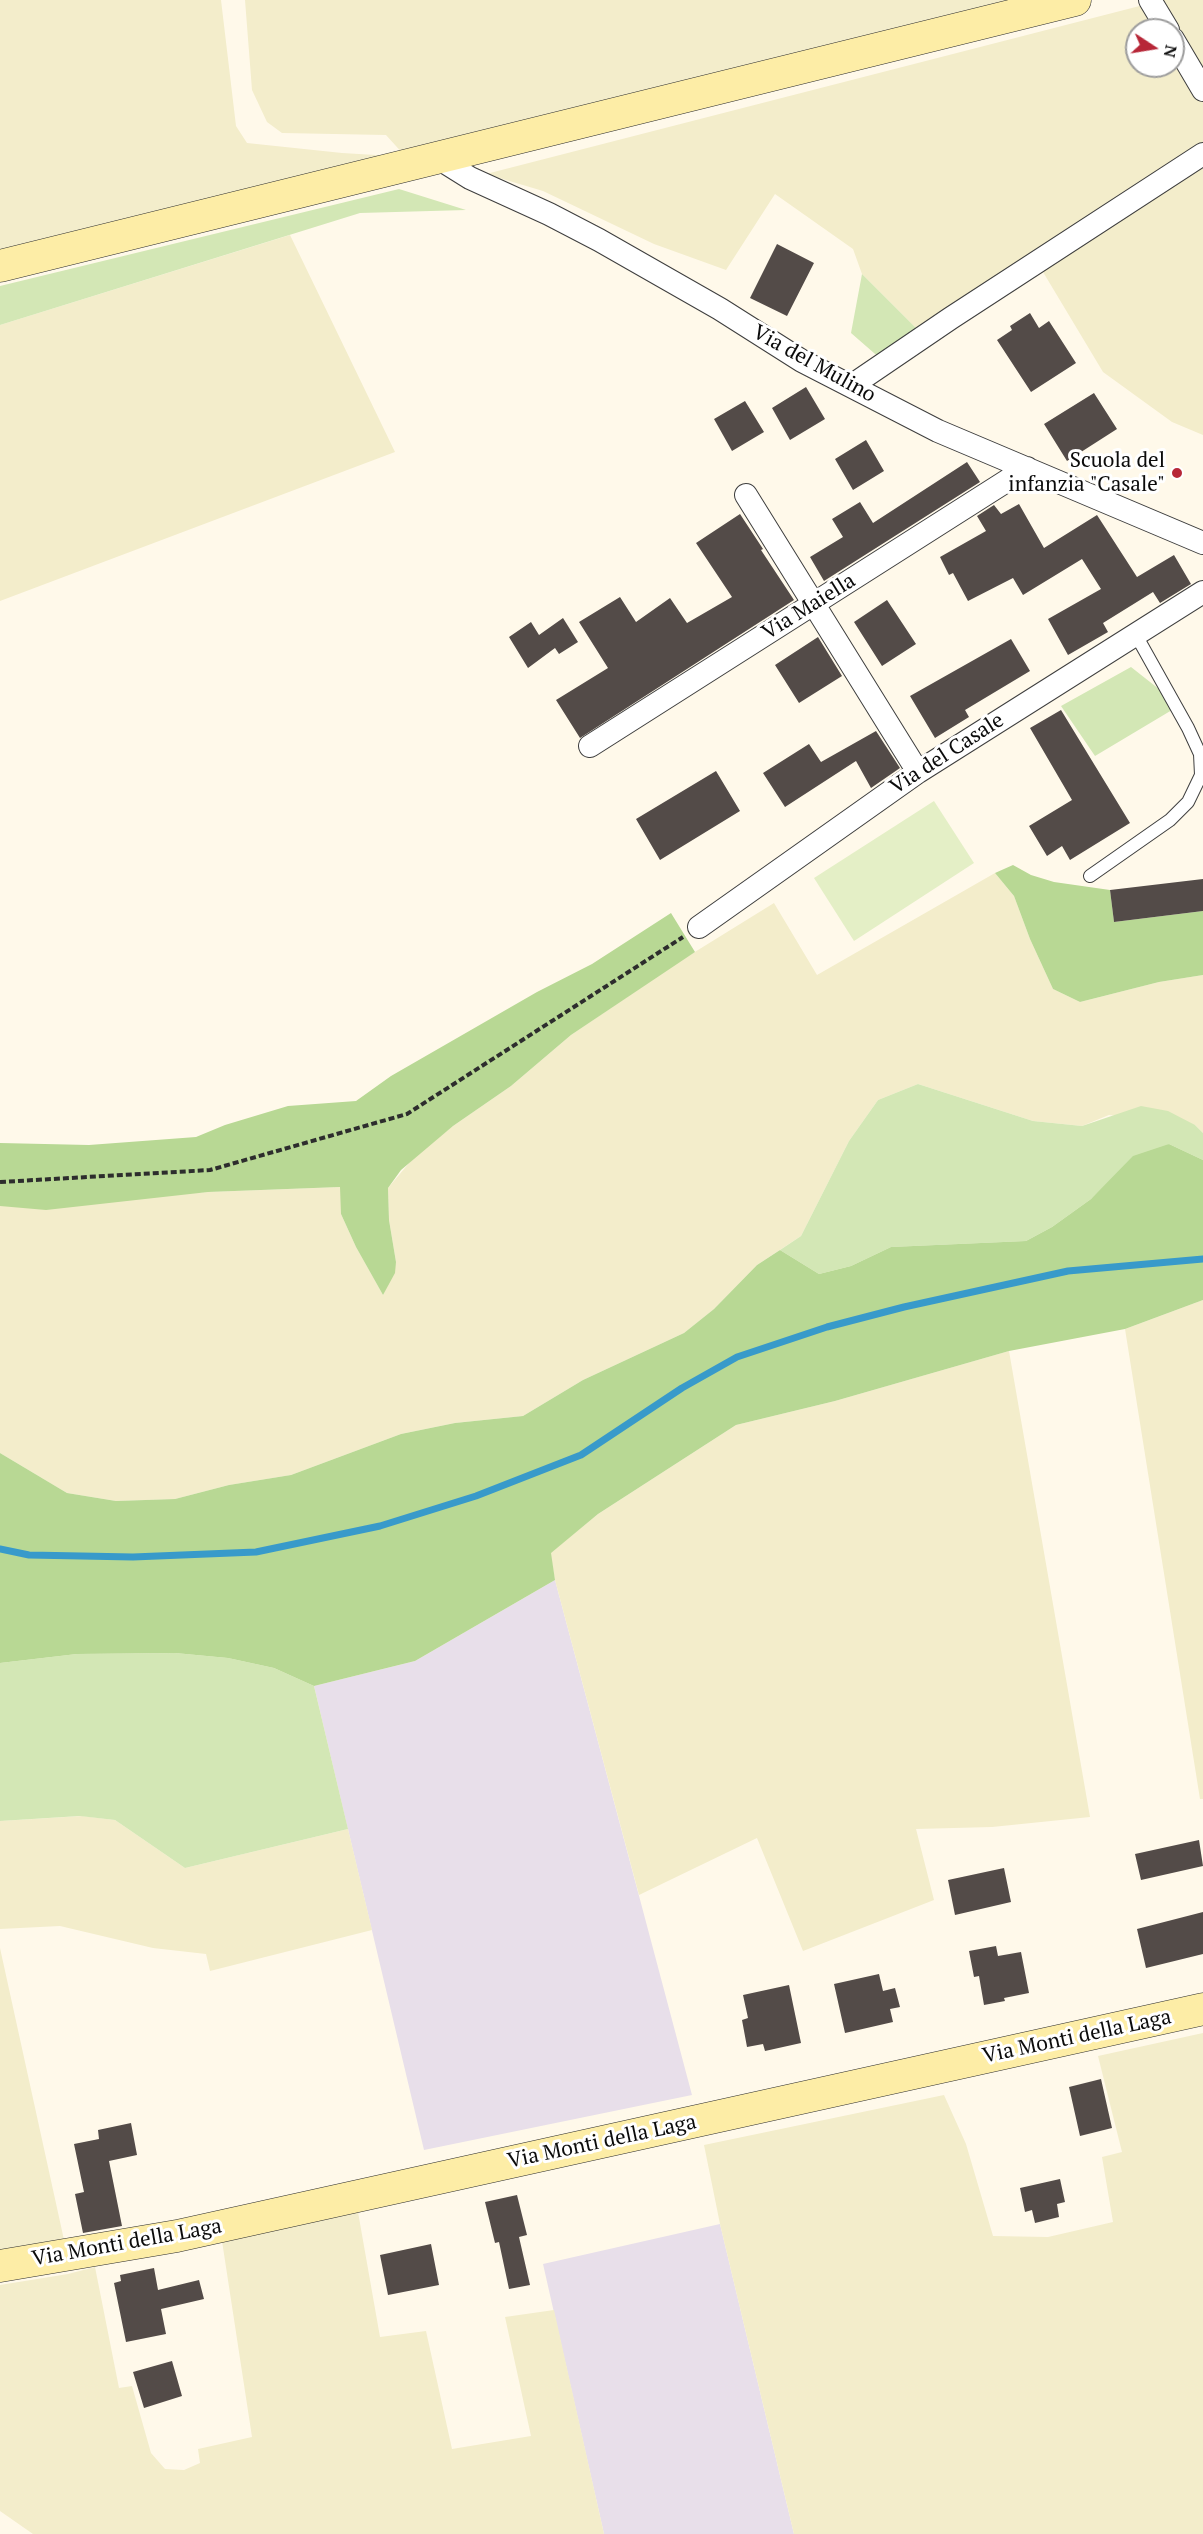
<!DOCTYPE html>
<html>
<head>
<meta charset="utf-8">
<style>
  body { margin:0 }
  #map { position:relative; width:1203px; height:2534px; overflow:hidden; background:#fff9ea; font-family:"PT Serif",serif }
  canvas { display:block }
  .north { position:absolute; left:1125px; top:18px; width:60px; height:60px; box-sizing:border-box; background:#fff; border:2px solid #9d9d9d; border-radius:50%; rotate:102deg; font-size:16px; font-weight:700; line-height:24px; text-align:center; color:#0b0b0b }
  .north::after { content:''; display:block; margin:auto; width:21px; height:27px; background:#b72738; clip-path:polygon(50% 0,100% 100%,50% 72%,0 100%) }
</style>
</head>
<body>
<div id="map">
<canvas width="1203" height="2534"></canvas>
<div class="north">N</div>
</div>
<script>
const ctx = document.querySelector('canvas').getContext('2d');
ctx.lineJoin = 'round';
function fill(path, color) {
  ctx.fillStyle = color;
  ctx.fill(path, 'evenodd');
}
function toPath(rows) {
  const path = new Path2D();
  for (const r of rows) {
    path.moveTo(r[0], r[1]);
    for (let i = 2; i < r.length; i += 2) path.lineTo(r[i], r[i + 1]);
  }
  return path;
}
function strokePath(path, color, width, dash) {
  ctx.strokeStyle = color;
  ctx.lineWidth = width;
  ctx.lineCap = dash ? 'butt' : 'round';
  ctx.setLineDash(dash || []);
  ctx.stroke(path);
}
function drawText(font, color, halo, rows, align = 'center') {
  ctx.font = font + ' "PT Serif",serif';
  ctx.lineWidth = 6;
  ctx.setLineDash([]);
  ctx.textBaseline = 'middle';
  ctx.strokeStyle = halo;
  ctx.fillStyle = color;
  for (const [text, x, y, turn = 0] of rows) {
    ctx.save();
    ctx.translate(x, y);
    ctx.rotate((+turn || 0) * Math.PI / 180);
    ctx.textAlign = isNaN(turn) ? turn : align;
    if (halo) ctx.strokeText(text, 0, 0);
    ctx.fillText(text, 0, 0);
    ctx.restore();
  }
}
const industrial = toPath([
  [555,1580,692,2095,424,2150,314,1686,415,1661],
  [720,2224,794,2534,604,2534,543,2264]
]);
const farmland = toPath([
  [0,0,221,0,236,126,247,143,342,153,393,156,0,261],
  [245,0,1022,0,405,156,386,135,282,133,267,122,252,90],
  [1163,0,1203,0,1203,435,1172,422,1103,372,1034,257,922,334,862,274,853,249,775,194,726,270,654,244,543,191,486,174],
  [1137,30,1173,30,1173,66,1137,66],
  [290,235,395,452,0,601,0,325],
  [995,873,1014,896,1030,939,1053,989,1080,1002,1159,982,1203,975,1203,1133,1195,1125,1109,1115,1082,1126,1033,1121,918,1084,878,1100,849,1141,801,1236,757,1265,714,1309,684,1333,583,1380,523,1416,455,1423,401,1434,291,1475,229,1485,175,1499,116,1501,67,1493,0,1453,0,1206,208,1192,341,1187,341,1214,356,1247,383,1295,396,1262,389,1220,388,1188,415,1156,453,1126,511,1086,571,1035,677,963,774,903,817,975],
  [1203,1300,1203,1799,1200,1799,1125,1329],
  [1009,1351,1090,1817,992,1827,916,1829,934,1900,803,1951,757,1838,639,1895,555,1580,550,1553,598,1514,736,1425,835,1401],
  [82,1816,115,1820,185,1868,348,1829,372,1930,210,1971,206,1954,153,1948,60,1926,0,1929,0,1821],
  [0,1948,66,2249,0,2259],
  [1203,2033,1203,2534,794,2534,720,2224,704,2145,944,2095,966,2144,993,2236,1048,2237,1113,2222,1102,2157,1122,2152,1098,2056],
  [358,2212,380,2337,426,2331,452,2449,531,2436,505,2317,554,2310,604,2534,33,2534,0,2511,0,2285,68,2274,95,2267,119,2388,132,2386,151,2453,165,2469,184,2470,200,2463,198,2449,252,2437,222,2241]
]);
const green = toPath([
  [399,189,466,210,360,213,0,325,0,286],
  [862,274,922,334,882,360,851,333],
  [1131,667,1164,693,1172,710,1095,756,1061,706],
  [918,1084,1033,1121,1082,1126,1141,1106,1168,1111,1195,1125,1203,1133,1203,1160,1169,1144,1107,1184,1091,1199,1052,1227,1026,1241,891,1247,851,1266,819,1274,780,1250,801,1236,849,1141,878,1100],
  [175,1653,228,1658,274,1668,314,1686,348,1829,185,1868,115,1820,80,1816,0,1821,0,1663,77,1654]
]);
const forest = toPath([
  [1013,865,1031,875,1054,882,1110,890,1114,922,1203,911,1203,975,1159,982,1080,1002,1053,989,1030,939,1014,896,995,873],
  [671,913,695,952,571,1035,511,1086,453,1126,401,1170,388,1188,389,1220,396,1262,395,1273,383,1295,356,1247,341,1214,340,1187,208,1192,46,1210,0,1206,0,1143,89,1145,196,1137,225,1125,288,1106,356,1101,391,1076,537,992,592,964],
  [1169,1144,1203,1160,1203,1300,1125,1329,1009,1351,835,1401,736,1425,598,1514,551,1553,555,1580,415,1661,314,1686,274,1668,228,1658,175,1653,77,1654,0,1663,0,1453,67,1493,116,1501,175,1499,229,1485,291,1475,401,1434,455,1423,523,1416,583,1380,684,1333,714,1309,757,1265,780,1250,819,1274,851,1266,891,1247,1026,1241,1052,1227,1091,1199,1133,1156]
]);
const pitch = toPath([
  [934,801,974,863,854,941,814,878]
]);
const stream = toPath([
  [0,1549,29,1555,133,1557,256,1552,380,1526,476,1496,581,1455,682,1388,737,1357,827,1327,904,1307,1068,1271,1203,1259]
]);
const building = toPath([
  [777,244,814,263,787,316,750,298],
  [1030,313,1039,328,1049,321,1076,363,1031,392,997,340,1012,330,1010,326],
  [806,387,825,419,790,440,772,408],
  [1094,393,1117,429,1067,461,1044,424],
  [745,401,764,432,732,451,714,419],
  [866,440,884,471,853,490,835,459],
  [967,462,980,482,824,581,810,557,843,537,832,519,860,502,873,523],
  [1019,504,1044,548,1097,515,1137,577,1174,555,1191,584,1160,603,1153,592,1103,623,1108,632,1068,655,1048,619,1101,589,1082,559,1023,595,1013,578,968,601,953,573,949,575,940,557,986,531,977,516,994,505,1001,514],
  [740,514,763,549,761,550,794,600,580,738,556,700,608,668,579,622,620,597,636,622,670,598,687,623,732,597,696,543],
  [887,600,916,644,882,666,854,622],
  [563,618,578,642,559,654,555,648,528,668,509,637,531,622,539,635],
  [818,637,842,676,799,703,775,665],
  [1011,639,1030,671,965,710,969,717,935,738,910,696],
  [1061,710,1130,823,1070,860,1062,846,1047,856,1029,826,1072,800,1030,728],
  [876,731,900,768,871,788,856,761,785,807,763,773,809,744,821,762],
  [716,771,740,811,660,860,636,819],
  [1203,879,1203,911,1114,922,1110,890],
  [1199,1840,1203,1866,1141,1880,1135,1854],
  [1004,1868,1011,1902,955,1915,948,1880],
  [1203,1912,1203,1954,1146,1968,1137,1929],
  [996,1946,998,1956,1021,1952,1029,1993,1004,1998,1005,2001,984,2005,979,1976,974,1977,969,1951],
  [879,1974,883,1991,895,1988,900,2007,890,2009,893,2022,845,2033,834,1984],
  [789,1985,801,2043,765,2051,763,2044,747,2047,742,2020,748,2018,743,1995],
  [1101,2079,1112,2128,1080,2136,1069,2087],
  [131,2123,137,2155,109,2161,122,2226,83,2233,75,2194,84,2192,74,2144,99,2139,98,2130],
  [1060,2179,1065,2202,1057,2204,1059,2217,1035,2223,1032,2210,1025,2212,1020,2188],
  [517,2195,527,2235,519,2237,530,2285,509,2289,499,2242,495,2243,485,2202],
  [431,2244,439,2285,388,2295,380,2255],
  [154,2268,158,2290,199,2280,204,2299,161,2309,166,2334,126,2342,114,2283,121,2281,120,2275],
  [172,2361,182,2396,144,2408,133,2372]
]);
const path = toPath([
  [0,1182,210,1170,407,1114,683,937]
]);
const lane = toPath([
  [1090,876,1170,820,1188,802,1201,775,1200,754,1188,728,1136,635]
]);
const street = toPath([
  [1150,0,1168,30],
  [1173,39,1203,90],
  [438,158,470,178,549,214,599,240,720,309,802,361,938,431,1203,543],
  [851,386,951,318,1203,154],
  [746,495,918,772],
  [590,746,1027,468],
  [699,927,918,772,1203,592]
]);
const secondary = toPath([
  [0,266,1075,0],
  [0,2266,177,2236,1203,2009]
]);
const markers = [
  [1177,473,6,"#b72738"]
];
const streetNames = [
  ["Via del Mulino",814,364,29],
  ["Via Maiella",809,607,-32],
  ["Via del Casale",947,754,-33],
  ["Via Monti della Laga",1077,2037,-12],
  ["Via Monti della Laga",602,2142,-12],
  ["Via Monti della Laga",127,2243,-10]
];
const poiNames = [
  ["Scuola del",1165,461],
  ["infanzia \"Casale\"",1165,485]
];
fill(industrial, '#e8dfea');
fill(farmland, '#f3edcb');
fill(green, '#d3e7b5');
fill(forest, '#b8d894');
fill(pitch, '#e4efc6');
strokePath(stream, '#389aca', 7);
fill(building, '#534b48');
strokePath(lane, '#3e3e3e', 14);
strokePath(street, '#3e3e3e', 24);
strokePath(secondary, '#2d2d2d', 33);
strokePath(path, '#2d2d2d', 4, [6, 3]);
strokePath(lane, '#fff', 12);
strokePath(street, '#fff', 22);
strokePath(secondary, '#fdeda6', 32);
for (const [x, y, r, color] of markers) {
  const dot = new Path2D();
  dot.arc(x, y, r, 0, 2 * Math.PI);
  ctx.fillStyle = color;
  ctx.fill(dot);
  strokePath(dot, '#fff', 2);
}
drawText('21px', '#0b0b0b', '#fff', streetNames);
drawText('21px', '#0b0b0b', '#fff', poiNames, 'right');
</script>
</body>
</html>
